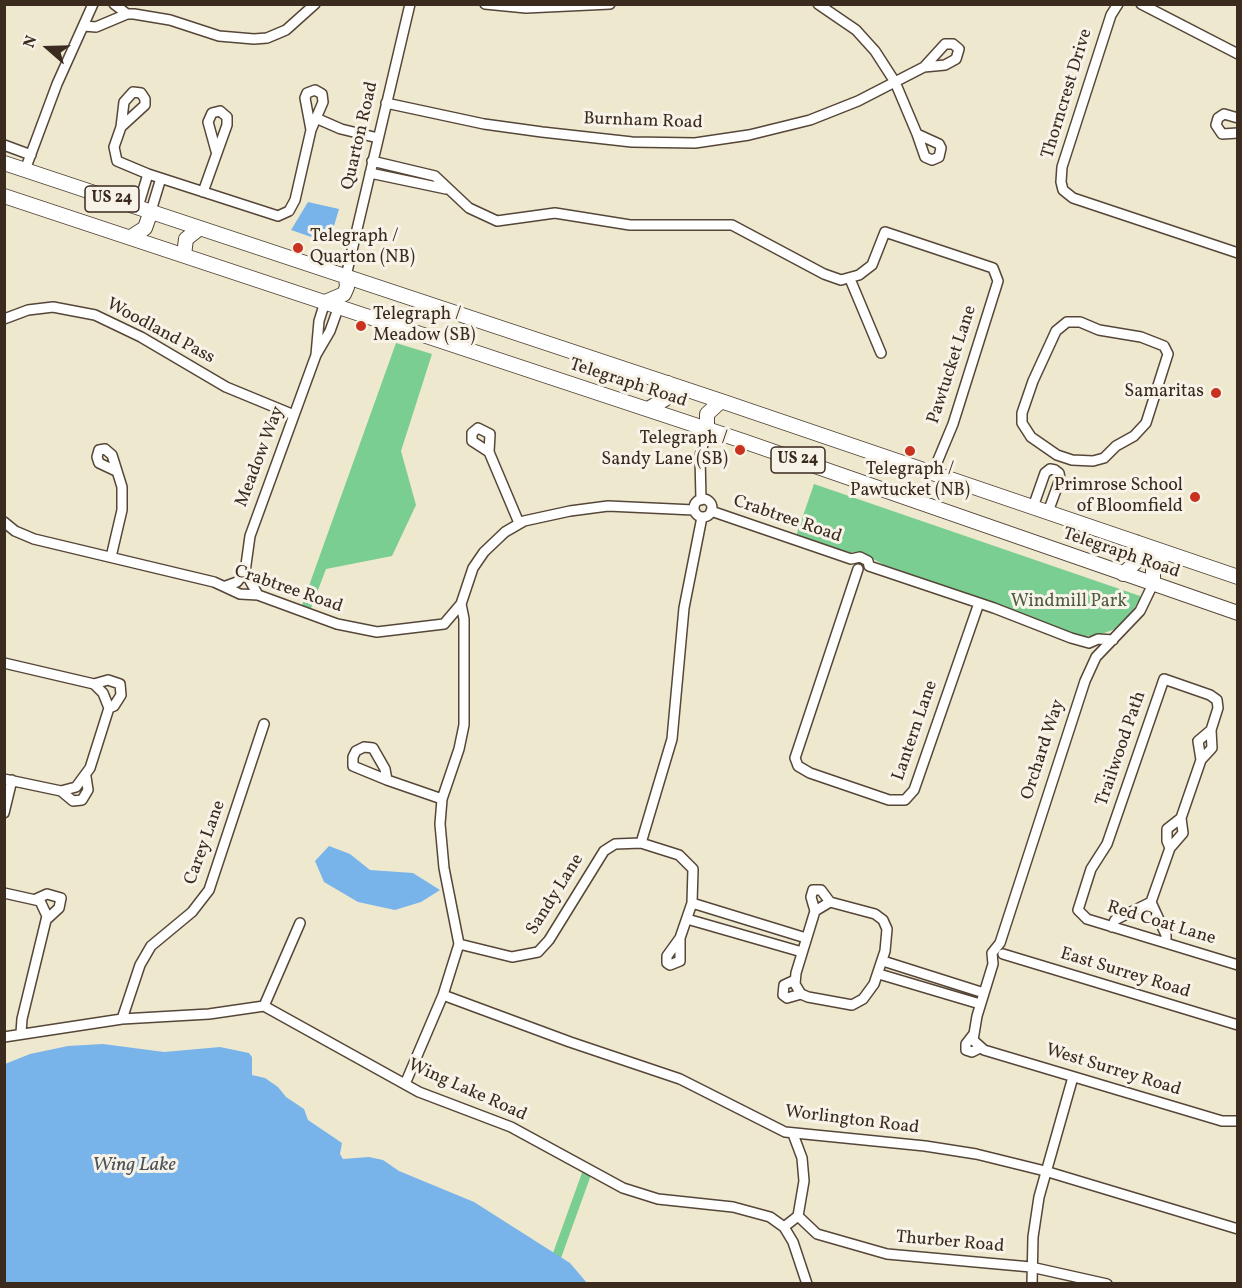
<!DOCTYPE html>
<html>
<head>
<meta charset="utf-8">
<style>
  body { margin:0 }
  #map { position:relative; width:1242px; height:1288px; overflow:hidden; background:#eee8ce; font-family:Vollkorn,serif }
  canvas { display:block }
  .frame { position:absolute; inset:0; border:6px solid #3b2a1e; pointer-events:none }
  .north { position:absolute; left:18px; top:18px; width:60px; height:60px; -webkit-text-stroke:4px #f7f3e8; paint-order:stroke; rotate:290deg; font-size:16px; font-weight:700; line-height:24px; text-align:center; color:#3b2a1e }
  .north::after { content:''; display:block; margin:auto; width:21px; height:27px; background:#3b2a1e; clip-path:polygon(50% 0,100% 100%,50% 72%,0 100%) }
</style>
</head>
<body>
<div id="map">
<canvas width="1242" height="1288"></canvas>
<div class="frame"></div>
<div class="north">N</div>
</div>
<script>
const ctx = document.querySelector('canvas').getContext('2d');
ctx.lineJoin = 'round';
function fill(path, color) {
  ctx.fillStyle = color;
  ctx.fill(path, 'evenodd');
}
function toPath(rows) {
  const path = new Path2D();
  for (const r of rows) {
    if (r.length === 3) {
      path.moveTo(r[0] + r[2], r[1]);
      path.arc(r[0], r[1], r[2], 0, 2 * Math.PI);
      continue;
    }
    path.moveTo(r[0], r[1]);
    for (let i = 2; i < r.length; i += 2) path.lineTo(r[i], r[i + 1]);
  }
  return path;
}
function strokePath(path, color, width, dash) {
  ctx.strokeStyle = color;
  ctx.lineWidth = width;
  ctx.lineCap = dash ? 'butt' : 'round';
  ctx.setLineDash(dash || []);
  ctx.stroke(path);
}
function drawText(font, color, halo, rows, align = 'center') {
  ctx.font = font + ' Vollkorn,serif';
  ctx.lineWidth = 6;
  ctx.setLineDash([]);
  ctx.textBaseline = 'middle';
  ctx.strokeStyle = halo;
  ctx.fillStyle = color;
  for (const [text, x, y, turn = 0] of rows) {
    ctx.save();
    ctx.translate(x, y);
    ctx.rotate((+turn || 0) * Math.PI / 180);
    ctx.textAlign = isNaN(turn) ? turn : align;
    if (halo) ctx.strokeText(text, 0, 0);
    ctx.fillText(text, 0, 0);
    ctx.restore();
  }
}
const green = toPath([
  [396,343,432,354,401,451,416,505,392,556,326,569,310,611,301,608],
  [814,484,1140,596,1140,599,1128,618,1118,628,1096,636,1078,636,893,570,866,555,836,550,796,536],
  [583,1170,591,1175,561,1258,553,1253]
]);
const water = toPath([
  [308,202,339,209,329,243,291,230],
  [329,846,350,854,370,870,413,873,440,890,421,902,395,910,358,902,324,882,315,861],
  [103,1044,164,1052,220,1047,249,1053,252,1057,252,1075,265,1078,278,1087,286,1097,304,1109,308,1120,342,1143,340,1154,343,1159,369,1157,383,1160,399,1171,474,1202,570,1263,587,1283,5,1283,5,1064,30,1054,68,1046]
]);
const minor = toPath([
  [114,4,127,14],
  [485,4,526,8,610,4],
  [818,4,856,30,875,51,895,82,917,134],
  [1118,4,1111,15,1062,167,1061,182,1063,190,1073,198,1238,253],
  [1141,4,1238,54],
  [84,26,96,27,127,14,134,14,170,20,219,36,254,39,267,38,286,30,315,4],
  [945,44,953,44,959,49,956,59,945,65,924,67,945,44],
  [386,103,484,124,542,132,632,142,695,143,749,135,810,120,858,101,924,67],
  [1238,118,1224,114,1218,118,1216,125,1222,134,1238,133],
  [318,119,341,129,378,138],
  [121,127,124,102,133,92,141,93,145,99,145,105,121,127,114,147,117,161,148,174,278,216,289,211,295,200,311,130,323,102,322,94,315,90,307,93,305,98,311,130],
  [917,134,939,144,941,148,939,157,932,160,925,157,917,134],
  [4,145,31,155],
  [372,161,435,176,469,208,497,221,555,213,630,225,732,225,824,274,841,280,859,275,872,265,885,232,993,268,998,281,953,424,933,472],
  [25,170,57,84,93,4],
  [370,173,446,189],
  [203,192,227,125,227,117,220,111,212,113,208,122,216,151],
  [138,207,148,174],
  [151,211,161,178],
  [346,276,410,4],
  [850,279,881,353],
  [325,302,319,321,316,355,330,331,339,306],
  [4,319,28,310,53,307,95,315,141,337,226,387,294,415],
  [1067,322,1080,322,1099,330,1141,337,1164,346,1168,354,1146,423,1134,436,1116,446,1104,458,1093,461,1072,460,1057,455,1031,437,1022,423,1022,413,1033,381,1056,331,1067,322],
  [489,452,472,441,472,433,478,428,490,434,489,452,519,523],
  [703,508,9],
  [701,500,700,456,707,429],
  [1033,507,1045,473,1050,469,1055,470,1059,473,1060,479,1048,512],
  [711,511,851,559,860,557,868,561,869,566,994,608,1071,638,1089,643,1098,639,1113,640],
  [4,522,15,531,34,539,214,582,240,594,258,595,337,624,377,632,444,624,461,604,473,568,484,552,505,532,524,521,570,511,608,506,694,510],
  [111,557,122,510,122,487,112,455,105,449,99,450,97,457,99,463,116,471],
  [858,569,795,758,798,766,810,773,889,800,905,800,914,790,979,603],
  [1153,584,1140,611,1096,657,1085,681,1000,943,992,953,993,964,977,1016,973,1040,984,1050,1222,1121,1238,1121],
  [226,586,237,582,245,572],
  [258,595,245,572,250,536,316,355],
  [4,663,94,684,103,693,109,708,90,768,76,787,61,791,4,779],
  [94,684,108,680,120,684,121,695,114,706,109,708],
  [1211,730,1198,741,1201,760,1212,748,1211,730,1218,708,1217,700,1210,695,1164,679,1107,844,1091,869,1078,910,1087,919,1238,965],
  [387,780,353,766,353,757,356,751,364,747,373,748,385,769,387,780,442,799],
  [61,791,73,801,82,800,88,790,86,777],
  [4,813,12,780],
  [1181,818,1167,829,1167,841,1170,848,1183,833,1181,818,1201,760],
  [641,843,679,855,693,869,692,903,680,938,667,956,667,963,670,965,680,961,680,938],
  [4,893,40,901,47,916,22,1019,21,1033],
  [36,899,47,894,61,898,59,908,46,920],
  [830,902,875,914,883,920,887,929,885,951,874,984,863,999,852,1005,808,997,801,994,795,984,796,973,815,911,830,902],
  [1151,902,1170,848],
  [692,903,806,938],
  [815,911,811,897,813,890,821,890,830,902],
  [687,919,802,952],
  [1112,927,1115,920,1151,902,1166,935,1166,943],
  [459,944,444,868,440,824,442,799,459,749,464,725,464,619,461,604],
  [1003,954,1238,1025],
  [883,961,984,993],
  [879,974,980,1004],
  [795,980,784,985,783,995,787,998,801,994],
  [443,995,570,1042,680,1079,785,1132,925,1146,976,1154,1045,1171,1238,1229],
  [264,1006,300,923],
  [122,1019,140,965,151,946,192,912,209,890,264,724],
  [973,1035,966,1044,966,1050,972,1052,980,1048],
  [4,1037,122,1019,209,1014,264,1006,419,1092,511,1127,623,1188,658,1199,733,1207,770,1217,784,1227,793,1242,807,1284],
  [405,1084,443,995,459,944,512,957,538,952,549,940,604,851,615,844,641,843,672,739,684,608,702,517],
  [798,1216,817,1234,887,1254,1031,1267,1107,1284],
  [784,1227,798,1216,804,1181,802,1158,793,1134],
  [1032,1284,1033,1237,1039,1197,1073,1077]
]);
const highway = toPath([
  [4,163,721,401,1238,577],
  [4,196,743,441,1238,613],
  [131,237,145,228,151,211],
  [184,255,186,239,200,228],
  [325,302,344,294,347,287,346,276],
  [648,409,665,399,668,383],
  [707,429,707,414,721,401],
  [1123,574,1138,560,1139,550,1136,542],
  [1153,584,1153,566,1167,553]
]);
const markers = [
  [298,248,6,"#c8321e"],
  [361,326,6,"#c8321e"],
  [1216,393,6,"#c8321e"],
  [740,450,6,"#c8321e"],
  [910,451,6,"#c8321e"],
  [1195,497,6,"#c8321e"]
];
const shields = [
  [112,199,54],
  [798,460,54]
];
const shieldNames = [
  ["US 24",112,199],
  ["US 24",798,460]
];
const streetNames = [
  ["Thorncrest Drive",1068,94,-73],
  ["Burnham Road",643,122,2],
  ["Quarton Road",361,136,-77],
  ["Woodland Pass",160,332,28],
  ["Pawtucket Lane",953,365,-72],
  ["Telegraph Road",628,384,18],
  ["Meadow Way",261,457,-69],
  ["Crabtree Road",787,520,19],
  ["Telegraph Road",1121,554,19],
  ["Crabtree Road",288,590,19],
  ["Lantern Lane",916,731,-71],
  ["Trailwood Path",1122,749,-71],
  ["Orchard Way",1044,750,-72],
  ["Carey Lane",206,843,-70],
  ["Sandy Lane",556,895,-58],
  ["Red Coat Lane",1161,924,17],
  ["East Surrey Road",1125,974,17],
  ["West Surrey Road",1113,1071,17],
  ["Wing Lake Road",467,1091,24],
  ["Worlington Road",852,1121,7],
  ["Thurber Road",950,1243,5]
];
const poiNames = [
  ["Telegraph /",310,238,"left"],
  ["Quarton (NB)",310,259,"left"],
  ["Telegraph /",373,316,"left"],
  ["Meadow (SB)",373,337,"left"],
  ["Samaritas",1204,393],
  ["Telegraph /",728,440],
  ["Sandy Lane (SB)",728,461],
  ["Telegraph /",910,471,"center"],
  ["Pawtucket (NB)",910,492,"center"],
  ["Primrose School",1183,487],
  ["of Bloomfield",1183,508]
];
const parkNames = [
  ["Windmill Park",1069,603]
];
const waterNames = [
  ["Wing Lake",134,1166]
];
fill(green, '#7ace91');
fill(water, '#78b4ea');
strokePath(minor, '#564638', 12);
strokePath(highway, '#564638', 16);
strokePath(minor, '#fff', 9);
strokePath(highway, '#fff', 14);
for (const [x, y, r, color] of markers) {
  const dot = new Path2D();
  dot.arc(x, y, r, 0, 2 * Math.PI);
  ctx.fillStyle = color;
  ctx.fill(dot);
  strokePath(dot, '#f7f3e8', 2);
}
for (const [x, y, w] of shields) {
  const box = new Path2D();
  box.roundRect(x - w / 2, y - 13, w, 26, 4.5);
  ctx.fillStyle = '#f7f3e8';
  ctx.fill(box);
  strokePath(box, '#3b2a1e', 1.5);
}
drawText('bold 16px', '#3b2a1e', null, shieldNames);
drawText('18px', '#3b2a1e', '#f7f3e8', streetNames);
drawText('18px', '#3b2a1e', '#f7f3e8', poiNames, 'right');
drawText('18px', '#4e5b40', '#f7f3e8', parkNames);
drawText('italic 20px', '#4d535b', '#f7f3e8', waterNames);
</script>
</body>
</html>
